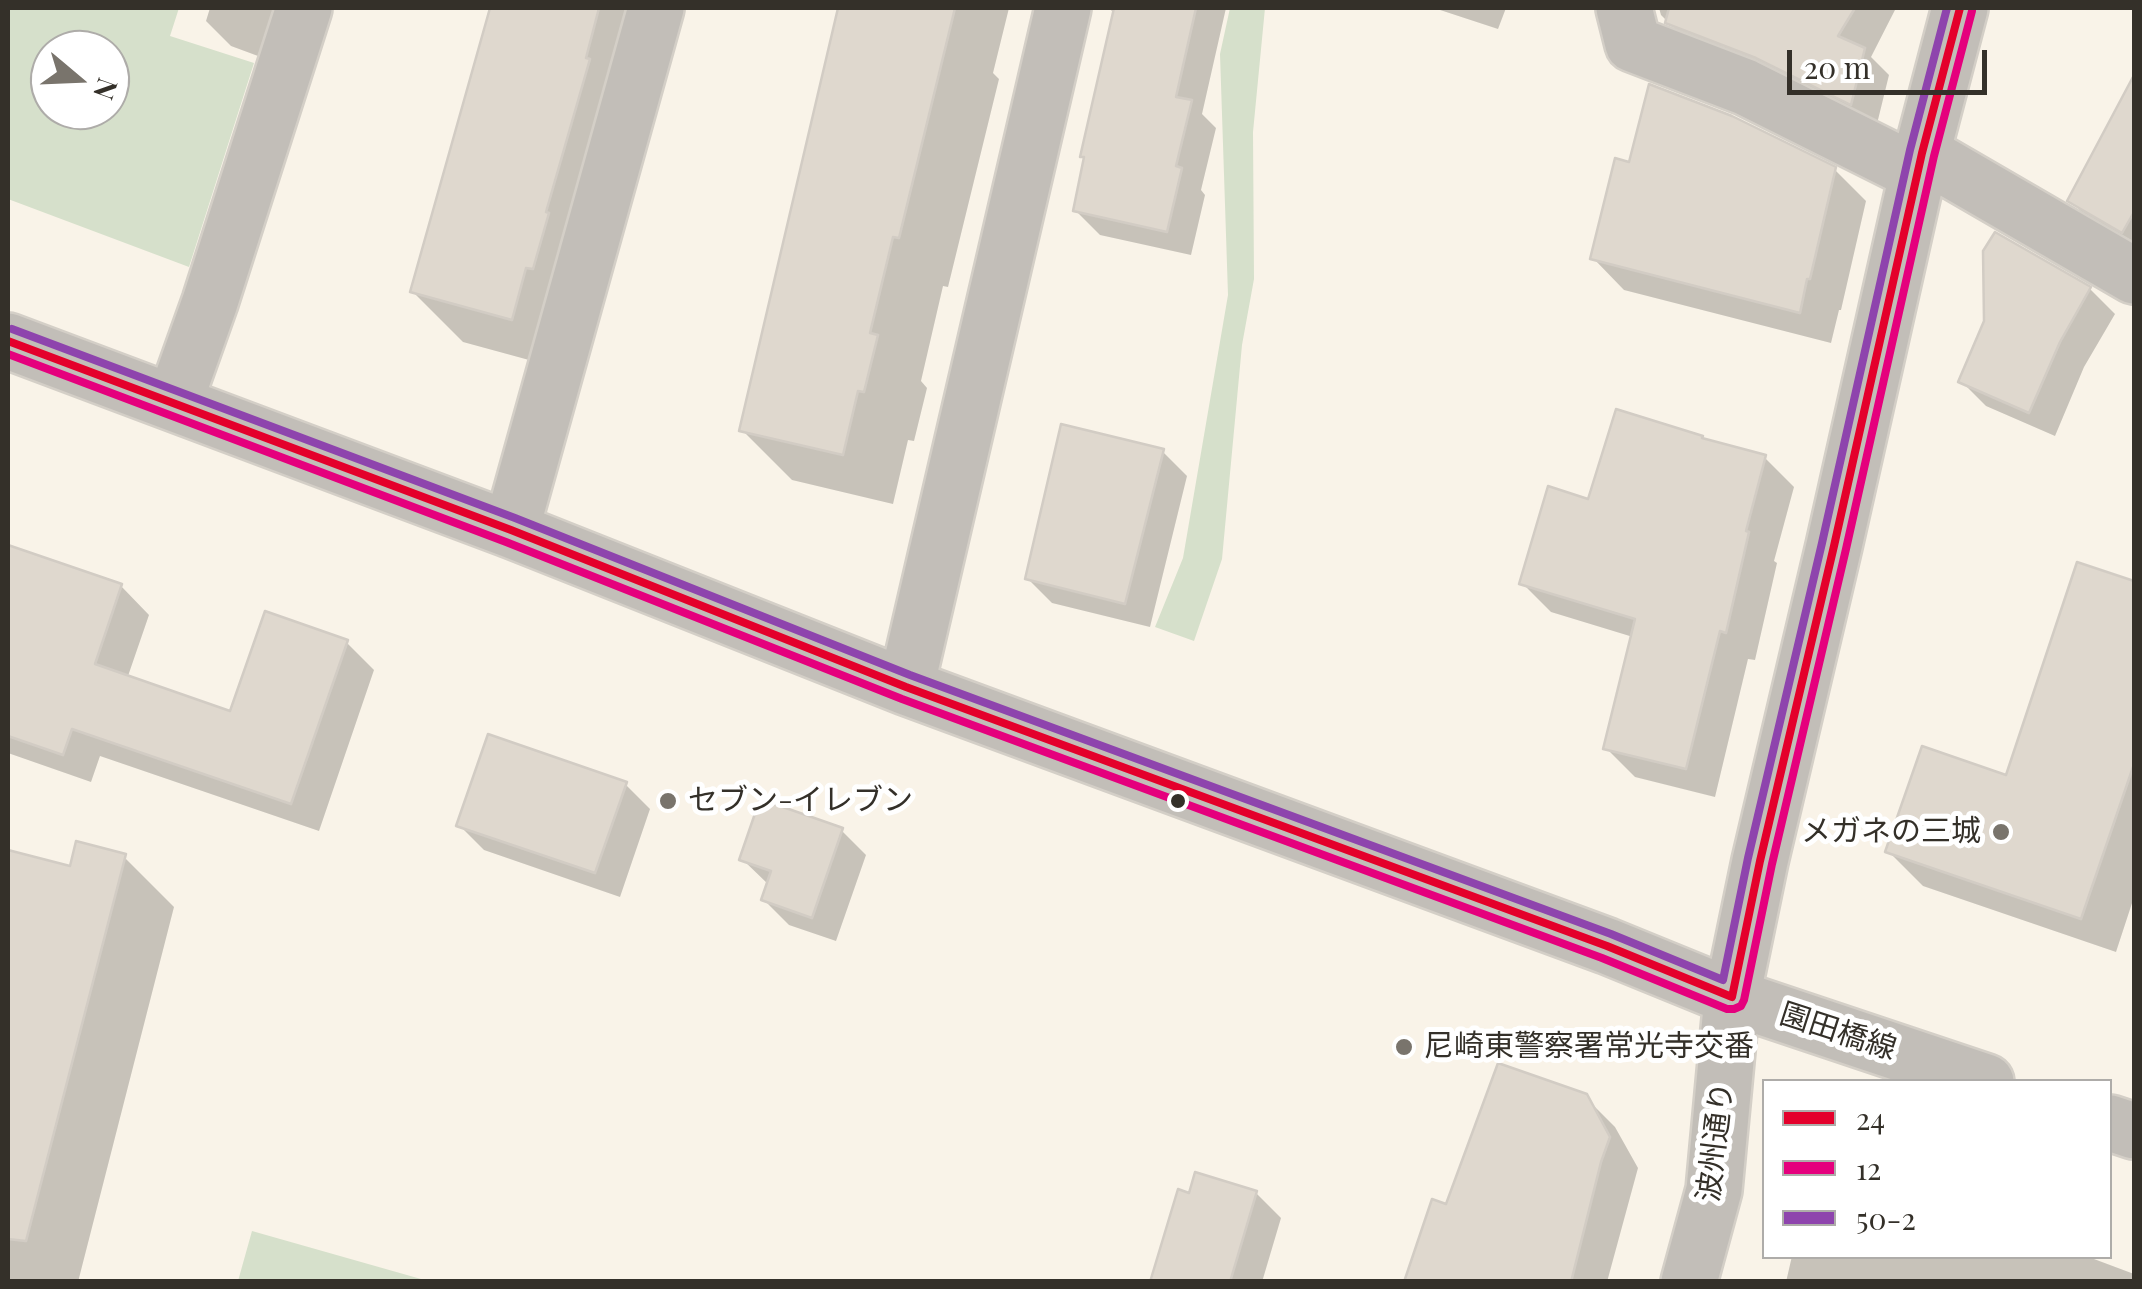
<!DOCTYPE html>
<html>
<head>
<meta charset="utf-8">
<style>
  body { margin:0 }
  #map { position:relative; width:2142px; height:1289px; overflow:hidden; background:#f9f3e8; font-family:"Playfair Display",serif }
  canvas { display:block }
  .frame { position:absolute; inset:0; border:10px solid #343029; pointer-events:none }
  .legend { position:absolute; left:1762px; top:1079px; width:350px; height:180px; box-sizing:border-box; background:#fff; border:2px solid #aeaca9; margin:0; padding:12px 18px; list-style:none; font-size:30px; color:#343029 }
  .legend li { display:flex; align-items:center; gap:20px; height:50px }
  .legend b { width:50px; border:2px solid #aeaca9 }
  .north { position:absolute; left:30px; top:30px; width:100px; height:100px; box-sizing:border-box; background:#fff; border:2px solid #aeaca9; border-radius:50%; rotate:109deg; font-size:28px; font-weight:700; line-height:40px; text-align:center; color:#343029 }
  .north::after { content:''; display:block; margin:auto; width:35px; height:45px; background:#79746c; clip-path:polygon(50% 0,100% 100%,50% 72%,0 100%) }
  .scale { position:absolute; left:1787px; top:50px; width:200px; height:45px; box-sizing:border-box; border:5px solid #343029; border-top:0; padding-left:12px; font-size:30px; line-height:35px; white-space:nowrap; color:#343029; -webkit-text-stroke:8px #fff; paint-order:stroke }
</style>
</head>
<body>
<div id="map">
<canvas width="2142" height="1289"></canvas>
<div class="frame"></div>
<ul class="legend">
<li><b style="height:12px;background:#e4002b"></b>24</li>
<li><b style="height:12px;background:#e5007d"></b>12</li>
<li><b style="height:12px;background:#8e44ad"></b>50-2</li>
</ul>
<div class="north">N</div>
<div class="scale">20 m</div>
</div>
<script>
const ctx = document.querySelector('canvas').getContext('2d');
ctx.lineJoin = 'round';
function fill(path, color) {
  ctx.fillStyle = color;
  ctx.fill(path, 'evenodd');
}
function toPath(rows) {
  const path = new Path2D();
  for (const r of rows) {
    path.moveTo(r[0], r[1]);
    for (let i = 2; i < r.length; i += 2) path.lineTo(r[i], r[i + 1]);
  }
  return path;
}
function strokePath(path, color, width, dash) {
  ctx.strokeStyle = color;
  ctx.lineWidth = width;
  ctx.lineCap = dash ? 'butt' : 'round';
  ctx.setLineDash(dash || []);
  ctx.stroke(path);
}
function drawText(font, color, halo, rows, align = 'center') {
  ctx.font = font + ' "Playfair Display","Noto Sans JP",serif';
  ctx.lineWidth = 10;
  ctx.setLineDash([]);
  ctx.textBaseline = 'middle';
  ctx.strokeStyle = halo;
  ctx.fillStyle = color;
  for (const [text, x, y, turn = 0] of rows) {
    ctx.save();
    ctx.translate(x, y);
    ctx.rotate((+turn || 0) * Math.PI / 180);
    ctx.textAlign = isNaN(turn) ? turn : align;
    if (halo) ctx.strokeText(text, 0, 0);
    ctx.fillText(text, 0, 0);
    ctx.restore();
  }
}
const green = toPath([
  [8,8,179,8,170,36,254,63,189,267,8,199],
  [50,50,110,50,110,110,50,110],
  [1230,8,1265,8,1253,132,1254,279,1242,345,1222,559,1194,641,1155,627,1183,558,1228,295,1220,54],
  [252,1231,428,1281,238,1281]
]);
const shadow = toPath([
  [210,8,304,8,285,66,231,46,206,21],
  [492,8,670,8,562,369,463,342,412,291],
  [841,8,1009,8,993,73,999,79,948,287,943,286,921,381,927,388,914,441,908,440,893,504,792,480,742,430],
  [1109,8,1226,8,1202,114,1216,128,1201,190,1205,195,1191,255,1100,235,1075,210,1086,159,1083,156,1115,14],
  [1434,8,1506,8,1498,29],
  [1659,8,1896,8,1871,57,1889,75,1876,128,1693,47,1661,15],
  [2134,82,2134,250,2099,230,2070,200],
  [1631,165,1834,169,1866,201,1841,310,1839,310,1831,343,1624,290,1593,258],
  [1996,235,2090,289,2115,314,2084,367,2055,436,1986,406,1961,381,1986,322],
  [1702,438,1706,442,1764,457,1794,487,1774,561,1777,563,1755,660,1748,659,1715,797,1635,777,1606,748,1633,637,1551,612,1522,583,1590,502],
  [1162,451,1187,476,1150,627,1052,603,1027,578],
  [8,547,121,586,149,615,128,676,232,714,346,642,374,670,319,831,100,756,91,782,8,753],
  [2078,565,2134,584,2134,897,2116,952,1923,886,1888,851,2008,778],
  [625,784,650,809,620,897,484,850,459,825],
  [841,830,866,855,836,941,789,925,764,900,769,885,742,859],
  [8,853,72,869,124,857,174,907,78,1282,8,1282],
  [1585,1097,1615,1127,1638,1168,1607,1282,1406,1282,1448,1208],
  [1256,1193,1281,1218,1262,1282,1152,1282,1191,1197],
  [1792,1256,2086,1256,2134,1274,2134,1282,1786,1282]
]);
const building = toPath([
  [490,8,599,8,586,58,590,59,546,212,549,213,533,269,526,268,512,320,410,292,490,8],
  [838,8,955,8,899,238,893,237,870,333,878,335,864,392,858,391,843,455,739,431,838,8],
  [1114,8,1196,8,1176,97,1192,100,1176,166,1182,168,1167,232,1073,211,1084,157,1080,157,1114,8],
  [1669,8,1855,8,1838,36,1865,48,1851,105,1756,58,1665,23,1669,8],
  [2134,75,2134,212,2122,233,2067,201,2134,75],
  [1649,84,1732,116,1836,167,1810,279,1807,279,1800,313,1590,259,1615,158,1629,162,1649,84],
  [1995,232,2091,287,2060,342,2029,413,1958,382,1984,321,1983,251,1995,232],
  [1616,409,1703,436,1702,438,1766,455,1746,531,1749,532,1726,633,1720,631,1686,769,1603,749,1635,619,1519,584,1548,486,1588,499,1616,409],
  [1061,424,1164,449,1125,604,1025,579,1061,424],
  [8,545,122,584,95,664,230,711,265,611,348,640,291,804,72,729,63,755,8,736,8,545],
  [2077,562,2134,581,2134,764,2081,919,1885,852,1922,746,2006,775,2077,562],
  [488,734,627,782,595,873,456,826,488,734],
  [760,799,843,828,812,918,761,900,771,871,739,860,760,799],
  [76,841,126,854,26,1241,8,1239,8,850,70,866,76,841],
  [1498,1063,1587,1094,1610,1137,1601,1162,1571,1282,1404,1282,1432,1199,1446,1204,1498,1063],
  [1195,1172,1257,1191,1230,1282,1150,1282,1178,1189,1189,1193,1195,1172]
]);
const minor = toPath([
  [1624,8,1633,44,1745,87,1917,173],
  [1922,153,2134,276],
  [8,341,511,530,906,687,1607,946,1732,997,1986,1082],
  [174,403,210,302,304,8],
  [511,530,656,8],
  [906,687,1063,8],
  [2110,1123,2134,1131],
  [1689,1282,1714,1190,1732,997,1760,861,1834,546,1922,153,1960,8]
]);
const bus1 = toPath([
  [8,341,511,530,906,687,1607,946,1732,997,1760,861,1834,546,1922,153,1960,8]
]);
const bus2 = toPath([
  [8,354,506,542,902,699,1602,958,1727,1009,1734,1009,1741,1006,1744,1000,1772,864,1846,549,1934,156,1972,11]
]);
const bus3 = toPath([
  [12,329,515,518,910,675,1611,934,1723,980,1748,858,1822,543,1910,150,1947,8]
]);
const markers = [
  [668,801,10,"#79746c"],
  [1178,801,9,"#343029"],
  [2001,832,10,"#79746c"],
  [1404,1047,10,"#79746c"]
];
const poiNames = [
  ["セブン-イレブン",688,801],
  ["メガネの三城",1981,832,"right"],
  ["尼崎東警察署常光寺交番",1424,1047]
];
const streetNames = [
  ["園田橋線",1838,1032,18],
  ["波州通り",1716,1142,-83]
];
fill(green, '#d6e0cb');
fill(shadow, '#0003');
fill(building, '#dfd8ce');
strokePath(building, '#d2ccc4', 2.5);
strokePath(minor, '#d4cfc7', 60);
strokePath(minor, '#c2beb8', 55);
strokePath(bus1, '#e4002b', 8);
strokePath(bus2, '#e5007d', 8);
strokePath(bus3, '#8e44ad', 8);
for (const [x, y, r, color] of markers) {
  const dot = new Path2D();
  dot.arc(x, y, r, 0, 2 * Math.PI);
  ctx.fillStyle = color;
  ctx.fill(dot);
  strokePath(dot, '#fff', 4);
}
drawText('30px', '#343029', '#fff', poiNames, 'left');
drawText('30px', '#343029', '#fff', streetNames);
</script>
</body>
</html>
